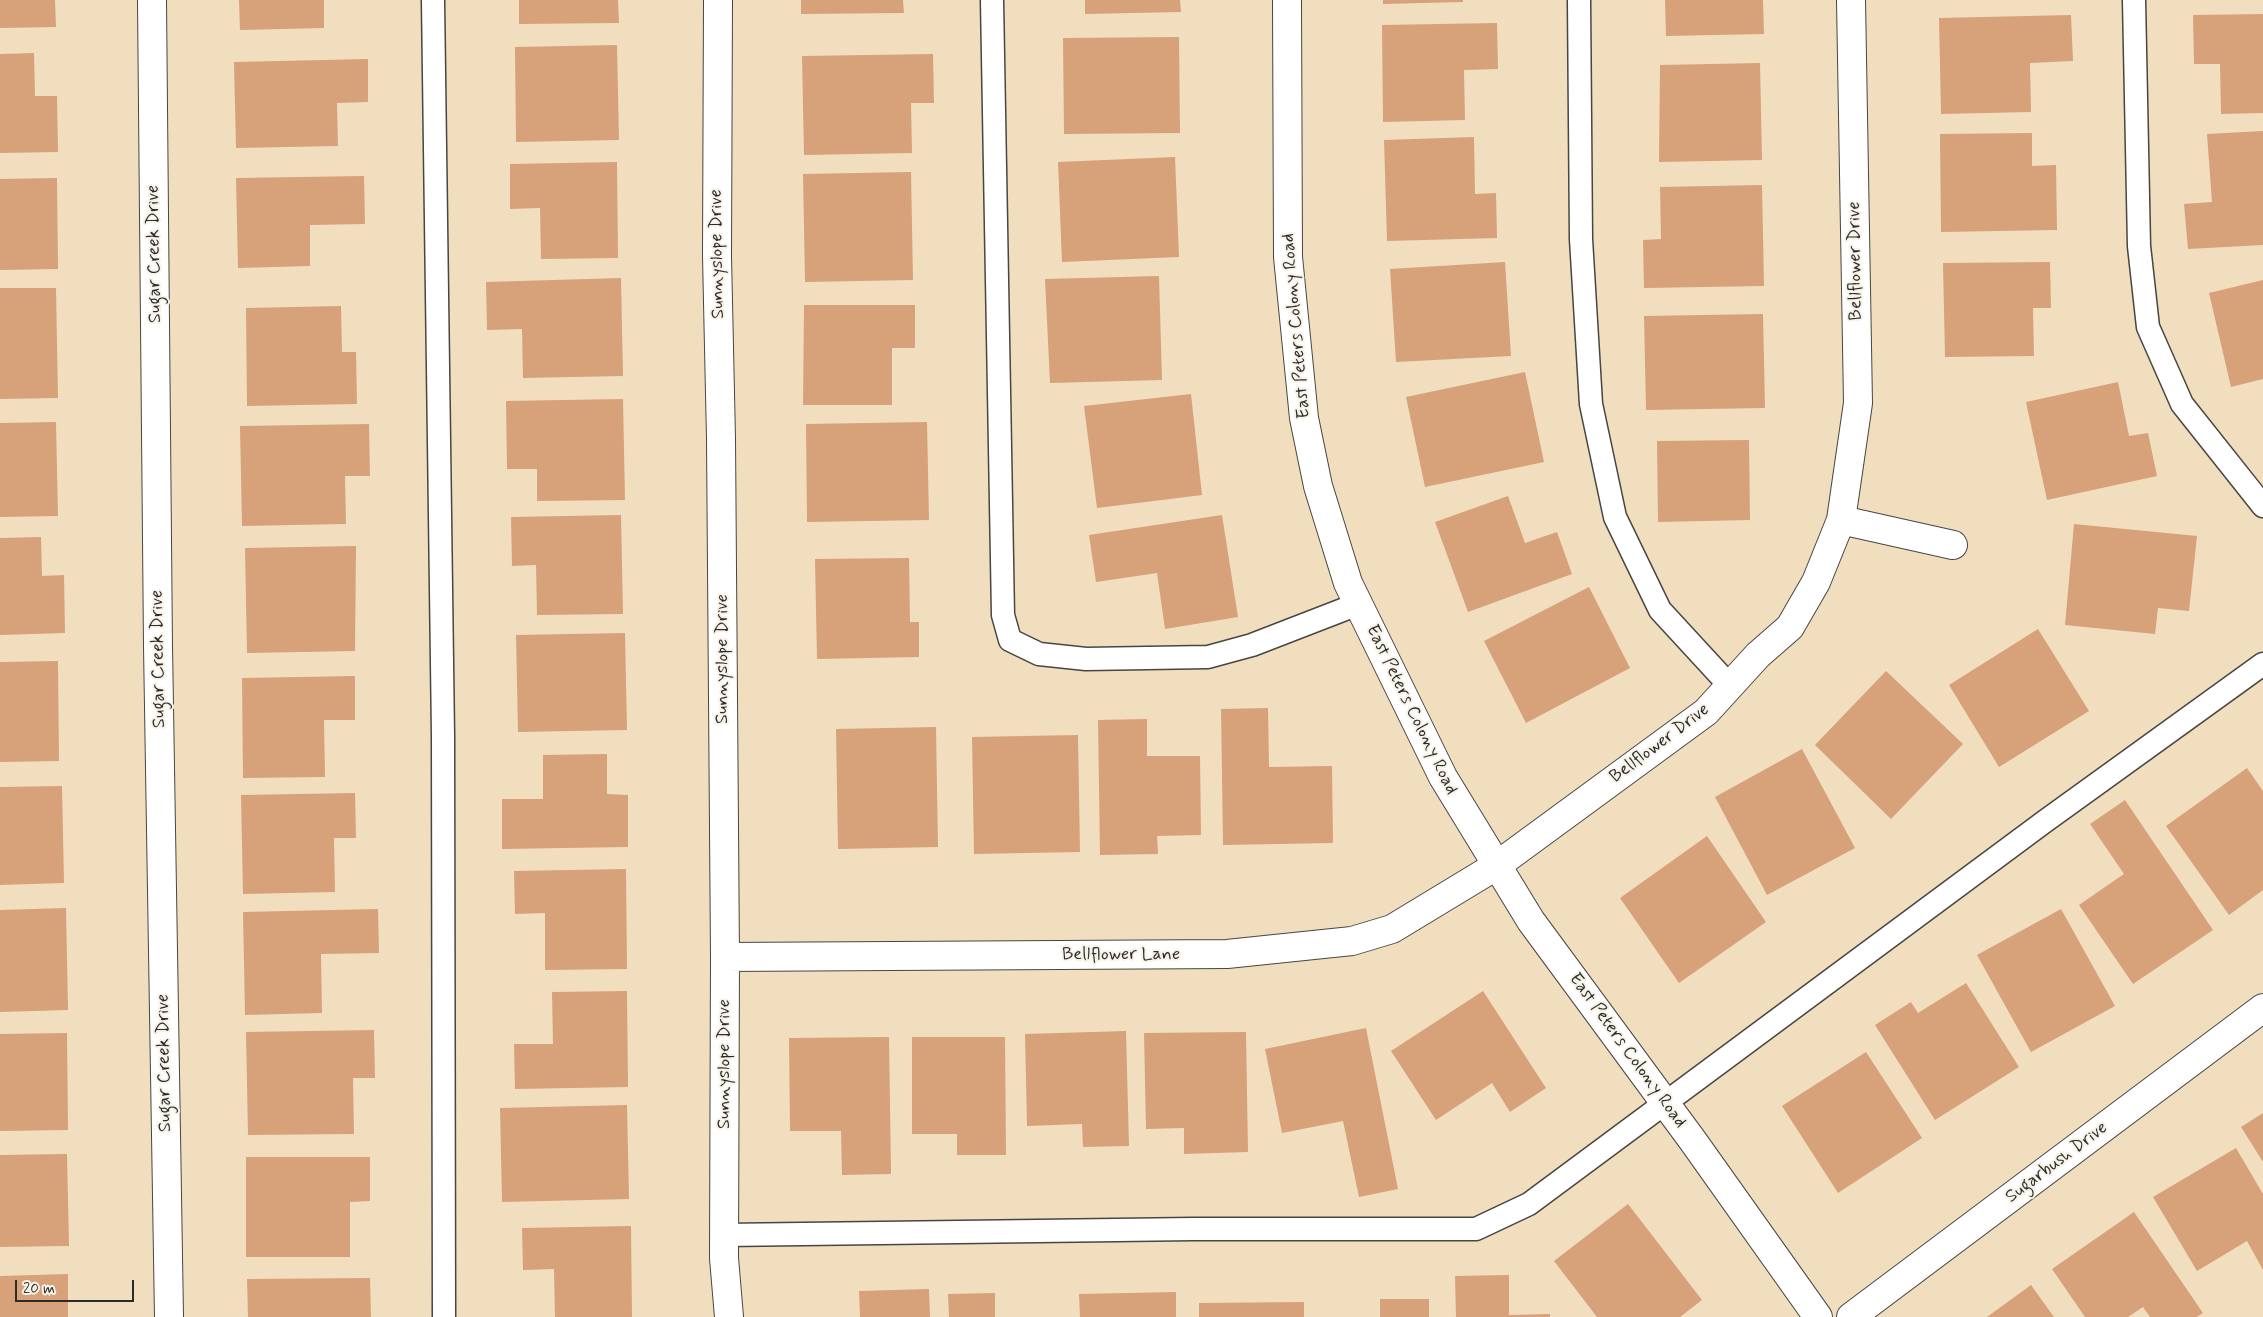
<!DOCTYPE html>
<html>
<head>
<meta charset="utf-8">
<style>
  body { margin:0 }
  #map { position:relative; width:2263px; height:1317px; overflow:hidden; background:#f1debf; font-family:Mynerve,sans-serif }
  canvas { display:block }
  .scale { position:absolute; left:15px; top:1280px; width:119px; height:22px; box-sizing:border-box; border:2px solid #2b2b2b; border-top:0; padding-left:6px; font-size:15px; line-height:18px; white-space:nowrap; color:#2b2b2b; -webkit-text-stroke:4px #f7f3e8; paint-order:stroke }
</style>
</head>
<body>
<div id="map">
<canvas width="2263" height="1317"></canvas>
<div class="scale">20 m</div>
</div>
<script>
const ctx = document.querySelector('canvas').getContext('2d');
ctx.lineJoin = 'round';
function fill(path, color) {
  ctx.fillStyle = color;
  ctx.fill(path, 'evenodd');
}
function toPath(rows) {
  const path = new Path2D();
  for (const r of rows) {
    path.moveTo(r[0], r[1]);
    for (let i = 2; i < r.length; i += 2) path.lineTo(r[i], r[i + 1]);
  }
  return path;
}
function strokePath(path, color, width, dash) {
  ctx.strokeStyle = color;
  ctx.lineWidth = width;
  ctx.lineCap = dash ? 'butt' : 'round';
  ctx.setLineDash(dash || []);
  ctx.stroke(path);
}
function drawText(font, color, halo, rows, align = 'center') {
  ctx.font = font + ' Mynerve,sans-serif';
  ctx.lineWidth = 4;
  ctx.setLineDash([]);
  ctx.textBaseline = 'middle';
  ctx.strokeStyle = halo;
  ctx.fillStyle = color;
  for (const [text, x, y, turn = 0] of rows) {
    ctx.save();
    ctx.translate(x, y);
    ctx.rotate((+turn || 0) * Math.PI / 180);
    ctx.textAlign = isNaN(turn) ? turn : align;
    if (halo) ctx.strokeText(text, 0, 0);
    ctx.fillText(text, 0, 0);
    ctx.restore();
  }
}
const building = toPath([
  [0,0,55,0,56,27,0,28],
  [239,0,324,0,324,28,240,30],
  [519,0,618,0,619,23,519,24],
  [801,0,903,0,904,13,801,14],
  [1085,0,1180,0,1181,12,1085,14],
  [1383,0,1463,0,1463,2,1383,4],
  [1665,0,1763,0,1764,34,1666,36],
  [2263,14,2263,113,2221,114,2220,64,2194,64,2193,15],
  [2071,15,2073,61,2030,63,2031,112,1941,114,1939,18],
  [1497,23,1498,69,1464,70,1465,120,1383,122,1382,25],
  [1179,37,1180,133,1064,134,1063,38],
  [617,45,619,140,516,142,515,47],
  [34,53,35,96,57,96,58,152,0,153,0,54],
  [933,54,934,103,911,103,912,153,804,155,802,56],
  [368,59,368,102,337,103,338,146,236,148,234,62],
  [1760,63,1762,160,1659,162,1660,65],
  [2263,131,2263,245,2188,249,2184,204,2212,202,2207,134],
  [2032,133,2032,166,2056,165,2057,230,1941,232,1940,134],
  [1474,137,1475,194,1496,193,1497,238,1387,241,1384,140],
  [1175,157,1179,257,1062,262,1058,162],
  [617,162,618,258,541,259,540,208,510,209,510,164],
  [911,172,913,280,805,282,803,174],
  [364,176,365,224,310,225,310,266,238,268,236,178],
  [57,178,58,269,0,270,0,179],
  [1762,185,1764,286,1644,288,1643,240,1661,239,1660,187],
  [1505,262,1511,356,1396,362,1390,269],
  [2050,262,2051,308,2033,308,2034,356,1945,357,1943,263],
  [1159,276,1162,380,1050,383,1045,279],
  [621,278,623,376,523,378,522,329,487,330,486,282],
  [2263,280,2263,379,2231,387,2209,293],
  [0,288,56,288,58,398,0,399],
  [804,305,915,305,915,348,892,348,892,405,803,405],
  [341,306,342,352,356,352,357,404,247,406,246,308],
  [1763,314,1765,408,1646,410,1644,316],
  [1525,372,1544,462,1425,487,1406,397],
  [2118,382,2129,436,2148,433,2157,476,2047,500,2026,402],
  [1191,394,1202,495,1097,508,1084,406],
  [623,399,625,500,537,501,537,469,507,469,506,401],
  [56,422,58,516,0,517,0,423],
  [927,422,929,520,807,522,806,424],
  [369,424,370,476,345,476,346,524,242,526,240,426],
  [1749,440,1750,520,1658,522,1657,441],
  [1508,496,1525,543,1557,532,1572,574,1468,612,1435,522],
  [621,515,623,614,537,615,536,565,512,566,511,517],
  [1222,515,1238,617,1165,629,1157,573,1096,582,1089,535],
  [2074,524,2197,536,2189,611,2158,608,2155,634,2065,625],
  [41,537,42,576,64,575,65,633,0,635,0,538],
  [356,546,355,651,247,653,245,548],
  [909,558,910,622,919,622,919,657,817,659,815,559],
  [1589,587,1630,668,1526,723,1484,641],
  [2038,629,2089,711,1999,767,1949,685],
  [625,633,627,730,518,732,516,635],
  [58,661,59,761,0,762,0,662],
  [1886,671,1963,744,1891,819,1815,745],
  [355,676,355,720,324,720,325,777,243,778,242,678],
  [1268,708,1269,767,1332,766,1333,843,1223,845,1221,709],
  [1147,719,1147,756,1200,756,1201,835,1157,836,1158,854,1100,855,1098,720],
  [936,727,938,847,838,849,836,729],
  [1078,735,1080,852,974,854,972,737],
  [1802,749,1855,848,1767,895,1715,797],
  [607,754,607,794,628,795,628,847,502,849,502,799,543,799,543,755],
  [2247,768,2263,791,2263,890,2229,915,2166,826],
  [62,786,64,883,0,885,0,787],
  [355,793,356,838,334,838,335,892,243,894,241,795],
  [2125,800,2213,930,2133,984,2079,905,2124,874,2090,824],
  [1707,836,1766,922,1679,983,1620,898],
  [626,869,627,969,545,970,545,913,515,914,514,871],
  [66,908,68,1010,0,1012,0,910],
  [378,909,379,953,321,954,322,1013,245,1015,243,912],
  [2061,909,2115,1006,2031,1052,1977,955],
  [1966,983,2019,1067,1935,1120,1875,1025,1911,1002,1918,1013],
  [627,991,628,1087,515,1089,514,1044,553,1044,552,992],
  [1483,991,1546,1088,1510,1112,1492,1083,1436,1120,1391,1051],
  [1366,1028,1398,1189,1359,1197,1343,1121,1282,1133,1265,1049],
  [374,1030,375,1078,353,1078,354,1134,248,1135,246,1032],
  [1126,1031,1129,1146,1083,1147,1082,1124,1027,1126,1025,1034],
  [1246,1032,1248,1152,1184,1154,1184,1128,1146,1129,1144,1033],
  [67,1033,68,1130,0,1131,0,1034],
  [889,1037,891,1174,842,1175,841,1131,790,1131,789,1038],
  [912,1037,1005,1037,1006,1155,957,1155,957,1134,912,1134],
  [1866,1052,1922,1138,1838,1193,1782,1106],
  [627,1105,629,1199,502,1202,500,1108],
  [2263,1113,2263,1162,2241,1127],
  [2236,1148,2263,1194,2263,1270,2247,1241,2197,1271,2153,1197],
  [67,1154,69,1246,0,1247,0,1155],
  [246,1157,370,1157,370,1201,350,1202,350,1257,246,1257],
  [1628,1204,1702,1300,1680,1317,1597,1317,1554,1261],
  [2134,1212,2203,1313,2197,1317,2150,1317,2143,1307,2128,1317,2085,1317,2052,1269],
  [631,1226,632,1317,555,1317,554,1269,523,1270,522,1228],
  [68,1274,68,1317,0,1317,0,1276],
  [1509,1275,1509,1315,1550,1314,1550,1317,1456,1317,1455,1276],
  [370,1278,371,1317,248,1317,247,1279],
  [2031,1285,2054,1317,1987,1317],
  [929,1289,930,1317,860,1317,859,1291],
  [1176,1292,1176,1317,1080,1317,1079,1294],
  [995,1293,995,1317,949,1317,948,1294],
  [1380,1299,1429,1299,1429,1317,1380,1317],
  [1304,1302,1304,1317,1199,1317,1199,1303]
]);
const lane = toPath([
  [433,0,443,735,444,1317],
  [992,0,1003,615,1010,640,1039,654,1086,659,1208,657,1252,645,1358,604],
  [1579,0,1581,239,1591,404,1615,517,1660,610,1730,686],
  [2134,0,2139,246,2148,327,2182,404,2263,506],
  [724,1235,1194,1229,1476,1229,1529,1204,2044,822,2263,664]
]);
const street = toPath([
  [152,0,158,646,169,1317],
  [718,0,717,256,721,439,725,957,724,1258,729,1317],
  [1841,520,1953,545],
  [725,957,1227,954,1352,941,1392,929,1496,866,1706,712,1758,655,1790,627,1816,582,1841,520,1858,403,1851,0],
  [1851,1317,2263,1008]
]);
const secondary = toPath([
  [1287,0,1288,257,1304,418,1318,486,1348,583,1443,777,1531,921,1693,1141,1818,1317]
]);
const streetNames = [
  ["Sugar Creek Drive",155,254,-91],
  ["Sunnyslope Drive",718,254,-91],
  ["Bellflower Drive",1856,261,-91],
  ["East Peters Colony Road",1297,326,-95],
  ["Sugar Creek Drive",159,659,-91],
  ["Sunnyslope Drive",723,659,-90],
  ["East Peters Colony Road",1411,710,64],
  ["Bellflower Drive",1660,744,-37],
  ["Bellflower Lane",1121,955],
  ["East Peters Colony Road",1627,1051,54],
  ["Sugar Creek Drive",165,1063,-91],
  ["Sunnyslope Drive",725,1064,-90],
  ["Sugarbush Drive",2057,1163,-37]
];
fill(building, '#d7a17a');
strokePath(lane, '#494641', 25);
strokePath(street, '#494641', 30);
strokePath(secondary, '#494641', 30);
strokePath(lane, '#fff', 22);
strokePath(street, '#fff', 28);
strokePath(secondary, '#fff', 28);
drawText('18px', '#2b2b2b', '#f7f3e8', streetNames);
</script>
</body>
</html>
